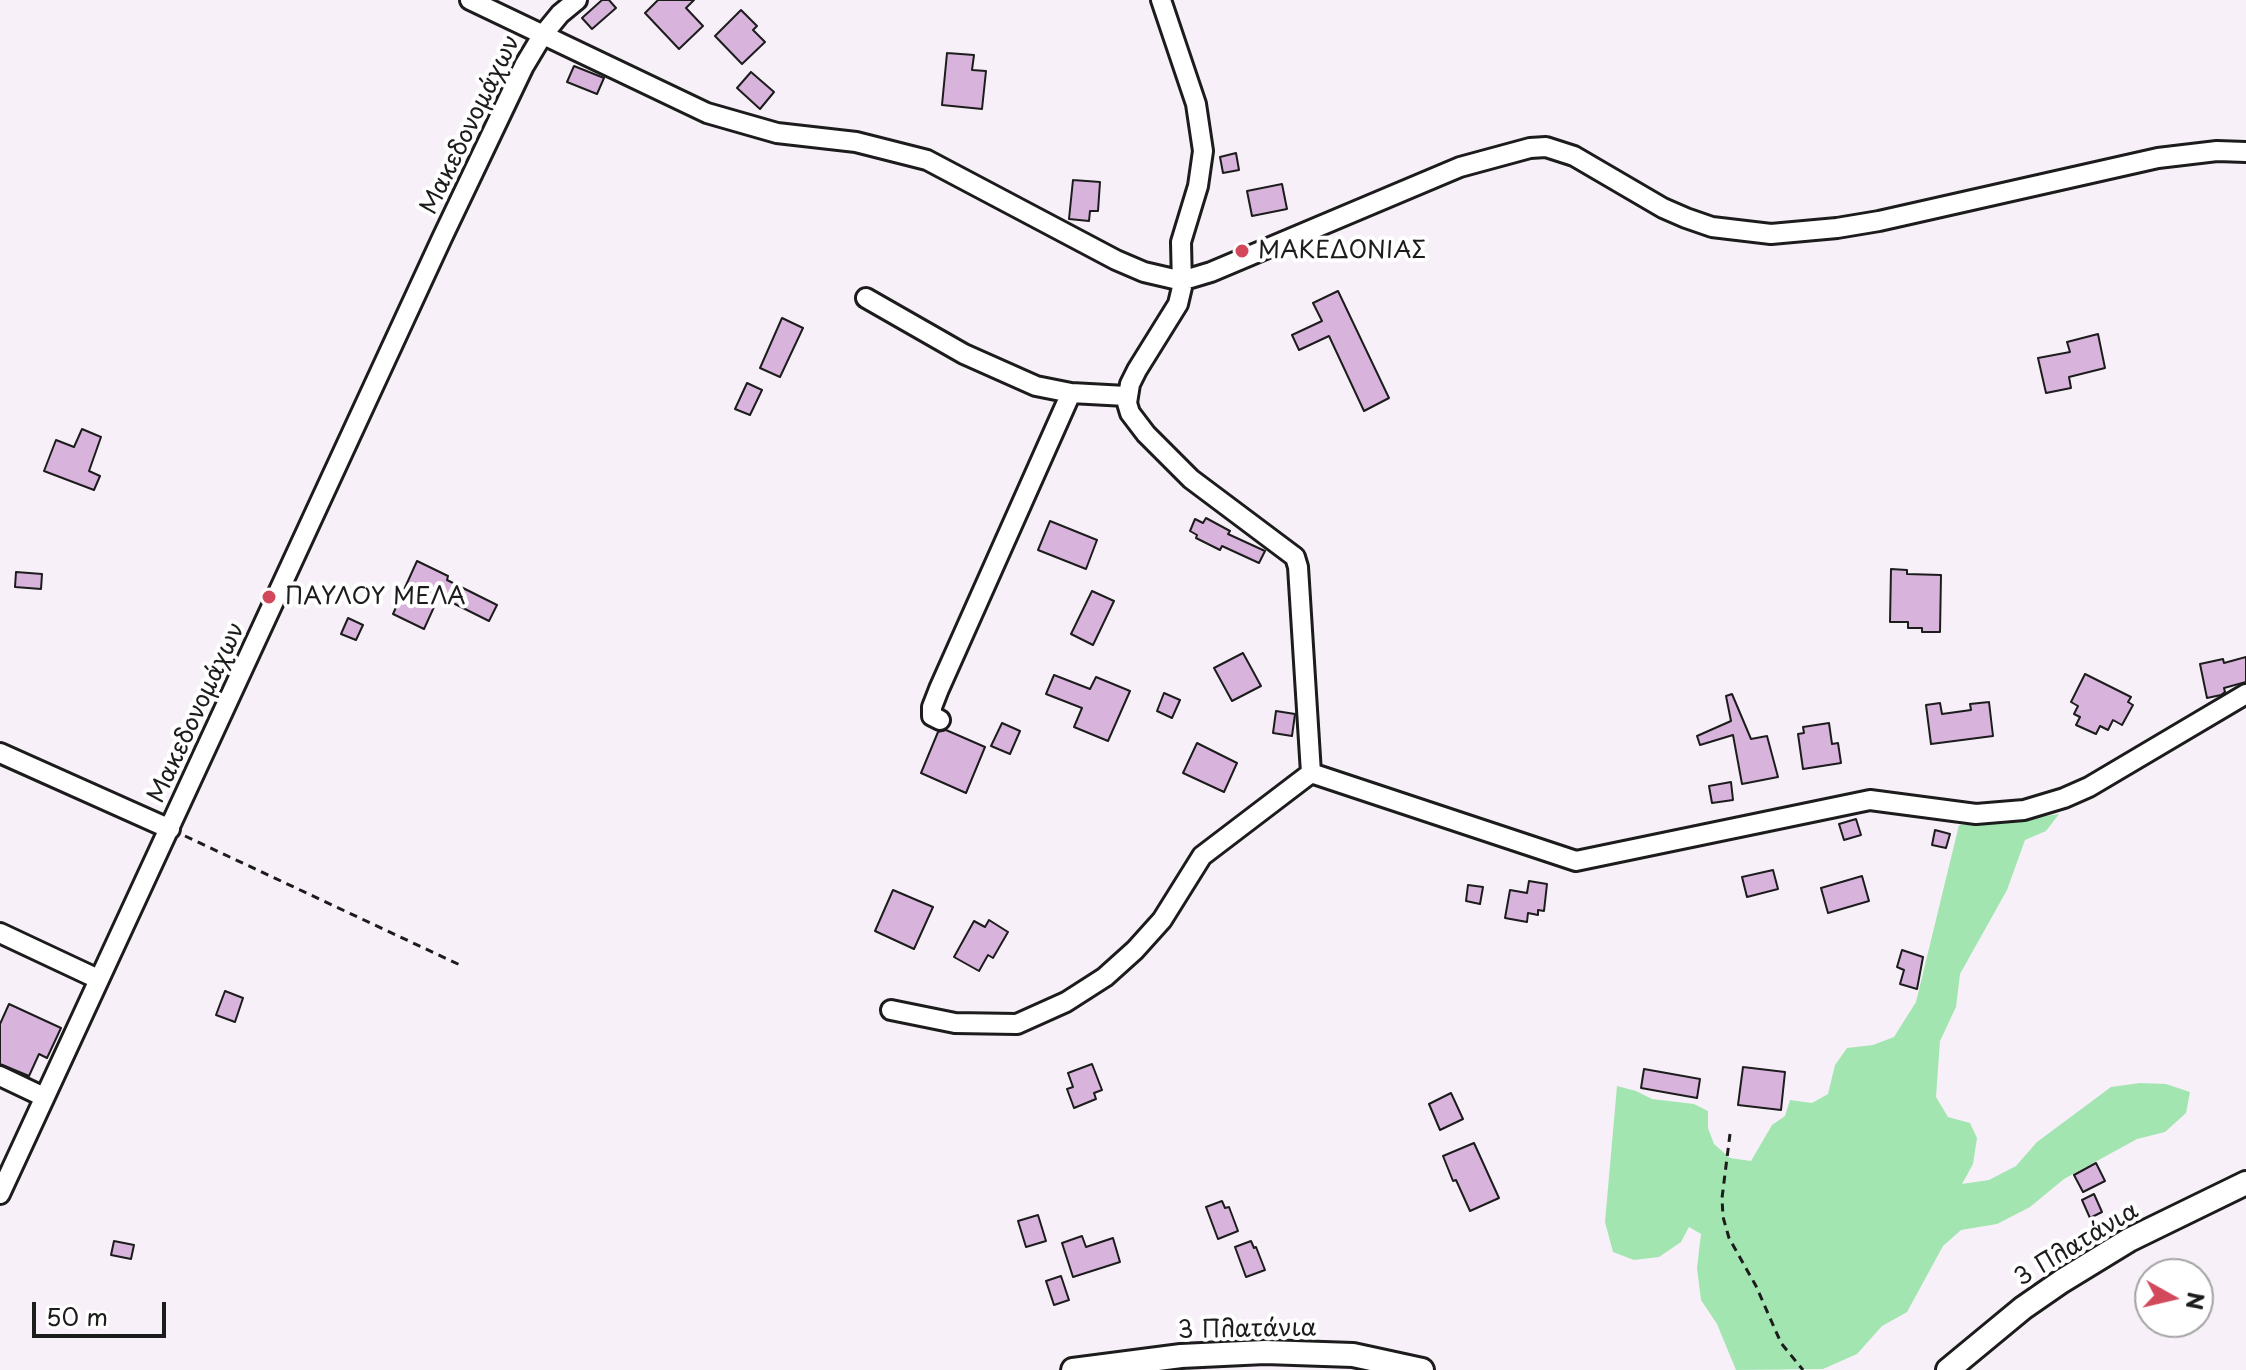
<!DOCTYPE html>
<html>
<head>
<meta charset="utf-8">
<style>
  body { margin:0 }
  #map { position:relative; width:2246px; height:1370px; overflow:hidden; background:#f7f0f8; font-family:"Playpen Sans",sans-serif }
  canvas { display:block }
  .north { position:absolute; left:2134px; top:1258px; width:80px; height:80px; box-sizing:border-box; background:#fff; border:2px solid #a4a4a4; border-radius:50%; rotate:98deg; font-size:22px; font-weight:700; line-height:32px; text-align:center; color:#1c1c1c }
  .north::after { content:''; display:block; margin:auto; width:28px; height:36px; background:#d1495b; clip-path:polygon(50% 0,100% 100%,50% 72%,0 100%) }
  .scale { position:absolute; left:32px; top:1302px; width:134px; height:36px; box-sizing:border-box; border:4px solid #1c1c1c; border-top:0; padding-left:10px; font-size:24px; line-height:28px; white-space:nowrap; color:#1c1c1c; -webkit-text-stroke:6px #fff; paint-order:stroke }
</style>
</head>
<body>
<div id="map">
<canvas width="2246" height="1370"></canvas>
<div class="north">N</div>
<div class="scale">50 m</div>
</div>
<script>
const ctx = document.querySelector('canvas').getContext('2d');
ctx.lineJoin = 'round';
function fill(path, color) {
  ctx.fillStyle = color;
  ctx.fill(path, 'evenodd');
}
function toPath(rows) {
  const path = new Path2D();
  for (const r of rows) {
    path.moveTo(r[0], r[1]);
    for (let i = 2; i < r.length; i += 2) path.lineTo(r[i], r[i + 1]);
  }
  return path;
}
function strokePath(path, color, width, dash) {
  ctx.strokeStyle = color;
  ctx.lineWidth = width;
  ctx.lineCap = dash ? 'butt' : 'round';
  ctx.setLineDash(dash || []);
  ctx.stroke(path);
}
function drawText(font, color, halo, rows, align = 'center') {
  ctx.font = font + ' "Playpen Sans",sans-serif';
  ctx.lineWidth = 8;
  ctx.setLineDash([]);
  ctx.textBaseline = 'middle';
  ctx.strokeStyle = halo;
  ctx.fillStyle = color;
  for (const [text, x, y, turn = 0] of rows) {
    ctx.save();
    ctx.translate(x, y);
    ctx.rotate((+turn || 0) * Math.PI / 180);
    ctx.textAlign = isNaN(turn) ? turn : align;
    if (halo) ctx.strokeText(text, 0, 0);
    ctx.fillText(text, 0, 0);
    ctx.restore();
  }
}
const green = toPath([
  [2059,814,2046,831,2025,840,2007,890,1960,974,1956,1007,1940,1041,1936,1097,1948,1117,1970,1123,1977,1138,1973,1164,1962,1184,1989,1180,2016,1166,2037,1142,2111,1087,2140,1083,2166,1084,2190,1092,2186,1113,2165,1132,2137,1139,2064,1179,2030,1207,1997,1224,1961,1230,1943,1246,1907,1312,1882,1326,1857,1354,1823,1369,1736,1370,1717,1324,1701,1300,1697,1268,1701,1234,1689,1227,1681,1242,1659,1257,1634,1260,1613,1252,1605,1222,1617,1086,1636,1091,1652,1099,1694,1104,1708,1111,1708,1128,1714,1144,1730,1158,1751,1161,1772,1125,1785,1116,1790,1100,1812,1103,1828,1094,1835,1065,1847,1048,1873,1045,1894,1037,1916,1002,1959,825,2012,821]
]);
const building = toPath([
  [602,0,609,0,616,8,592,29,582,18,602,0],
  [658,0,694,0,686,8,703,26,679,49,645,13,658,0],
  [741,10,757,26,753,30,765,42,742,64,715,36,741,10],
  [947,53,974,55,972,70,986,71,982,109,942,105,947,53],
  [574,66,604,78,597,94,567,82,574,66],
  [751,72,774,92,760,109,737,88,751,72],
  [1236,153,1239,170,1223,173,1220,157,1236,153],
  [1073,180,1100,182,1098,211,1090,211,1089,221,1069,219,1073,180],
  [1282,184,1287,209,1252,216,1247,191,1282,184],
  [1338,291,1389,398,1364,411,1329,336,1299,350,1292,335,1322,321,1313,303,1338,291],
  [782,318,803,328,780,377,760,368,782,318],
  [2098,334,2105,368,2069,377,2071,388,2046,393,2038,358,2070,352,2067,342,2098,334],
  [747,383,762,390,750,415,735,409,747,383],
  [82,429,101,437,89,471,100,476,94,490,44,471,56,440,74,447,82,429],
  [1206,518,1230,531,1228,534,1265,551,1259,563,1222,546,1220,550,1196,538,1197,535,1190,531,1195,519,1203,523,1206,518],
  [1050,521,1097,540,1086,569,1038,550,1050,521],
  [417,561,448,576,447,580,497,605,489,621,439,596,424,629,393,614,417,561],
  [1891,569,1907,570,1907,574,1941,575,1940,632,1922,632,1922,628,1908,628,1908,622,1890,622,1891,569],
  [16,572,42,574,41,589,15,587,16,572],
  [1092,591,1114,601,1093,645,1071,634,1092,591],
  [348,618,363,625,356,640,341,634,348,618],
  [1243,653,1261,686,1232,701,1214,668,1243,653],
  [2246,657,2246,682,2224,688,2225,692,2221,695,2207,698,2200,664,2223,659,2224,663,2246,657],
  [2085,674,2131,697,2128,702,2133,705,2122,725,2113,720,2108,730,2100,726,2096,734,2076,725,2080,717,2074,714,2078,706,2071,702,2085,674],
  [1054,675,1090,689,1096,677,1130,691,1108,741,1074,727,1082,708,1046,694,1054,675],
  [1164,693,1180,700,1172,718,1157,711,1164,693],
  [1732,694,1751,739,1767,736,1778,777,1742,784,1733,735,1700,745,1697,736,1731,721,1726,696,1732,694],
  [1989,702,1993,736,1931,744,1926,705,1940,703,1942,714,1971,710,1970,704,1989,702],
  [1276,711,1295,714,1292,736,1273,733,1276,711],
  [1002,723,1020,731,1010,754,991,746,1002,723],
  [1829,723,1832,744,1838,743,1841,763,1803,769,1798,734,1804,733,1803,727,1829,723],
  [946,730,985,747,966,793,921,773,938,732,946,730],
  [1197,743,1237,763,1224,792,1183,773,1197,743],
  [1731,782,1733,800,1712,803,1709,786,1731,782],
  [1856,819,1861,835,1844,840,1839,824,1856,819],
  [1935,830,1950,834,1946,848,1932,845,1935,830],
  [1773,870,1778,889,1747,897,1742,877,1773,870],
  [1862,876,1869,901,1828,913,1821,888,1862,876],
  [1529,881,1547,884,1544,911,1538,910,1538,915,1528,913,1527,922,1505,918,1510,890,1527,893,1529,881],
  [1468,885,1483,887,1480,904,1466,901,1468,885],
  [893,890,933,907,914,949,875,931,893,890],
  [989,920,1008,932,993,958,988,955,979,971,954,957,974,921,985,927,989,920],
  [1902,950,1923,957,1917,989,1900,984,1904,970,1897,967,1902,950],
  [225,991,243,998,235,1022,216,1015,225,991],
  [9,1004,61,1028,47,1058,39,1054,29,1076,0,1064,0,1024,9,1004],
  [1092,1064,1102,1090,1094,1093,1096,1099,1074,1108,1067,1089,1073,1087,1068,1073,1092,1064],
  [1743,1067,1785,1072,1781,1110,1738,1105,1743,1067],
  [1644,1069,1700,1079,1697,1098,1641,1088,1644,1069],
  [1451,1093,1463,1119,1440,1130,1429,1104,1451,1093],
  [1474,1143,1499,1198,1470,1211,1456,1180,1453,1181,1443,1156,1474,1143],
  [2096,1163,2105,1181,2083,1192,2074,1175,2096,1163],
  [2094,1194,2102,1212,2090,1218,2082,1200,2094,1194],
  [1222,1201,1225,1208,1229,1207,1238,1231,1218,1239,1206,1207,1222,1201],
  [1038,1215,1046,1241,1026,1247,1018,1221,1038,1215],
  [1082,1236,1086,1247,1113,1238,1120,1262,1073,1277,1062,1243,1082,1236],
  [114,1241,134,1245,131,1259,111,1255,114,1241],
  [1251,1241,1254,1248,1256,1247,1265,1270,1246,1277,1235,1247,1251,1241],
  [1061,1276,1069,1300,1054,1305,1046,1281,1061,1276]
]);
const path = toPath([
  [185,836,460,965],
  [1730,1134,1722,1198,1723,1217,1729,1238,1756,1286,1781,1343,1803,1370]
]);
const minor = toPath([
  [470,0,707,113,777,133,856,142,927,160,1116,260,1144,272,1174,279,1191,278,1211,272,1460,167,1530,148,1546,147,1574,156,1663,208,1686,218,1712,227,1771,234,1837,228,1879,221,2158,158,2217,151,2246,152],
  [866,298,964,354,1036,386,1071,393,1126,396],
  [940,720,932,716,932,707,939,689,1071,393],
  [0,753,170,829],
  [1311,773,1576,861,1870,800,1976,814,2024,810,2064,798,2089,787,2246,694],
  [0,933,98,979],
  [891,1010,955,1023,1017,1024,1066,1002,1105,977,1135,950,1162,920,1202,856,1311,773,1298,567,1295,557,1191,479,1146,434,1130,413,1127,403,1130,384,1137,370,1178,304,1182,287,1181,242,1198,186,1203,151,1196,104,1161,0],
  [0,1076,44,1097],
  [0,1194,442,238,524,66,542,36,560,14,577,0]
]);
const tertiary = toPath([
  [1073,1370,1181,1356,1265,1352,1353,1355,1422,1370],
  [1948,1370,2023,1308,2062,1281,2129,1240,2246,1183]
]);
const markers = [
  [1242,251,8,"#d1495b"],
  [269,597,8,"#d1495b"]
];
const streetNames = [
  ["Μακεδονομάχων",471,125,-64],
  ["Μακεδονομάχων",197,713,-65],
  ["3 Πλατάνια",2077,1245,-31],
  ["3 Πλατάνια",1247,1330,-1]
];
const poiNames = [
  ["ΜΑΚΕΔΟΝΙΑΣ",1258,251],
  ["ΠΑΥΛΟΥ ΜΕΛΑ",285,597]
];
fill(green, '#a2e5b0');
fill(building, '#d8b4dd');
strokePath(building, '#1c1c1c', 2);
strokePath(minor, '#1c1c1c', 24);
strokePath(tertiary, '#1c1c1c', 28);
strokePath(path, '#1c1c1c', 3, [8, 6]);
strokePath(minor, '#fff', 18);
strokePath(tertiary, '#fff', 22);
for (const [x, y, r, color] of markers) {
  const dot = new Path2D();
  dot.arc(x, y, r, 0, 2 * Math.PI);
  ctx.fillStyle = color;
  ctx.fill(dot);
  strokePath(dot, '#fff', 3);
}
drawText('24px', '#1c1c1c', '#fff', streetNames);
drawText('24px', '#1c1c1c', '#fff', poiNames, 'left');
</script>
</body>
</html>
